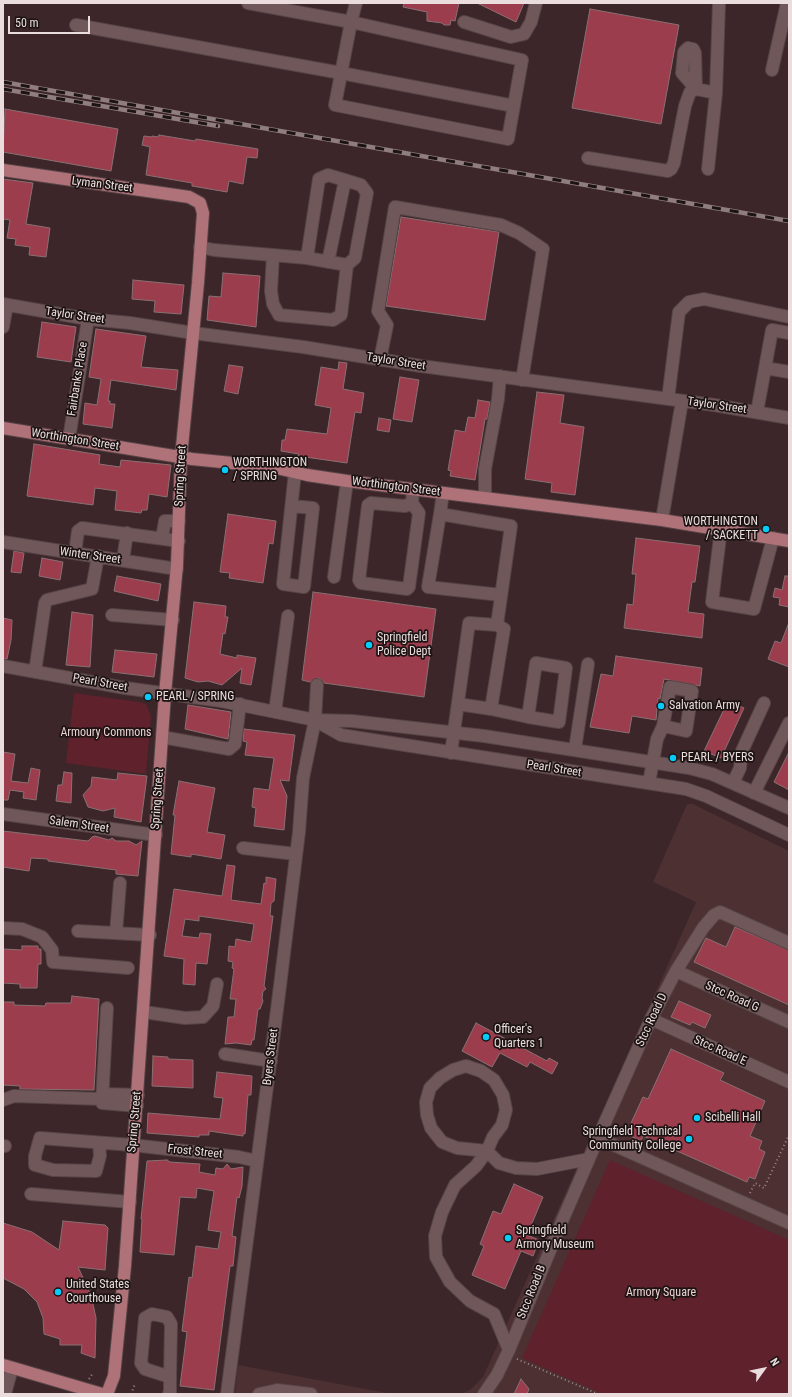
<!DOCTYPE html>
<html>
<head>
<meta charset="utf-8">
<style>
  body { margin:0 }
  #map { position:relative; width:792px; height:1397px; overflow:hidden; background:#3c2629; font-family:"Roboto Condensed",sans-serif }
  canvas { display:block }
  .frame { position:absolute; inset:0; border:4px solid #ebdcdd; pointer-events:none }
  .north { position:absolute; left:744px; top:1349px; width:40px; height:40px; -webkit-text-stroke:3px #1c1313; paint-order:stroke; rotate:57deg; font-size:11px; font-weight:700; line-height:16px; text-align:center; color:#ebdcdd }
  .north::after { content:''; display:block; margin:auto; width:14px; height:18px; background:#ebdcdd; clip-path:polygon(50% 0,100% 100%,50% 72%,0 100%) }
  .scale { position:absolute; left:8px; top:16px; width:82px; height:18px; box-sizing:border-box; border:2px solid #ebdcdd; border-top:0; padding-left:5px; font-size:12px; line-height:14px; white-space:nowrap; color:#ebdcdd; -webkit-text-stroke:3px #1c1313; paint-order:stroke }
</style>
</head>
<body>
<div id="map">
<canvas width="792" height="1397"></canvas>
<div class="frame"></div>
<div class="north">N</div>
<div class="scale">50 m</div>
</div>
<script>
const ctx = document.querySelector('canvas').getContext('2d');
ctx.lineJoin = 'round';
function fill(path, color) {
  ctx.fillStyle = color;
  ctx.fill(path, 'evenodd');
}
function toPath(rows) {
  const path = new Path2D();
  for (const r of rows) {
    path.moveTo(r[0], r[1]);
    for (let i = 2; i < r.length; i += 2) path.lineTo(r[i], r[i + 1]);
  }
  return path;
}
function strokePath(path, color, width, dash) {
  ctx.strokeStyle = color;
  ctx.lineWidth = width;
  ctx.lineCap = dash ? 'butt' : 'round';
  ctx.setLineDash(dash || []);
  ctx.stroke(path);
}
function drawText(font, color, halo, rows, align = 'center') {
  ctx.font = font + ' "Roboto Condensed",sans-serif';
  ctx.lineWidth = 3.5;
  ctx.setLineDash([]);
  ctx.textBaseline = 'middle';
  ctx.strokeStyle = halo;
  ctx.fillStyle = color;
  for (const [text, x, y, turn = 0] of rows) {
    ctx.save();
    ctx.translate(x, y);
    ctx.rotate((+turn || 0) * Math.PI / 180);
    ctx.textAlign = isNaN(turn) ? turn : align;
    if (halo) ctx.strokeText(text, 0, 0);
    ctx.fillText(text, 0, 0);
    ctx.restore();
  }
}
const built = toPath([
  [687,804,693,804,789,851,789,1394,462,1394,471,1389,483,1377,696,902,653,882],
  [238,1365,392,1394,235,1394]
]);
const green = toPath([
  [74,693,139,702,146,704,151,716,146,774,66,763],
  [610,1160,789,1240,789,1394,602,1394,522,1358]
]);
const building = toPath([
  [404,3,459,3,455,21,451,20,450,25,444,25,442,23,427,21,427,12,403,7,404,3],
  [477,3,524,3,516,22,477,3],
  [590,9,679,25,661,124,572,108,590,9],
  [5,109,118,129,111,171,3,152,5,109],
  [159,135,195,141,196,139,258,149,257,158,247,157,243,184,229,181,227,192,192,186,192,183,146,175,150,147,142,145,144,136,152,137,152,136,158,137,159,135],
  [3,179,33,183,26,224,50,228,46,257,29,255,30,247,15,245,16,239,7,238,10,220,3,219,3,179],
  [401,217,499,232,485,320,386,306,401,217],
  [223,273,260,276,256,327,207,320,209,296,221,297,223,273],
  [133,280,184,285,181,314,154,312,155,301,132,299,133,280],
  [42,322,76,327,71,362,37,357,42,322],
  [96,329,146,336,141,367,178,370,176,390,111,380,108,401,110,401,110,404,115,404,112,428,83,424,85,403,97,405,101,379,89,377,96,329],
  [339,362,347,363,343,389,364,393,361,413,355,412,347,463,298,456,299,454,281,451,282,440,285,440,287,429,327,434,331,408,315,405,321,367,338,370,339,362],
  [229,365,243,367,238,394,224,391,229,365],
  [400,377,419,380,412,422,393,419,400,377],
  [537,392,564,395,560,423,584,427,575,495,551,492,552,483,525,479,537,392],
  [478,400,490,402,487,419,485,419,475,480,450,476,451,471,448,470,455,430,465,432,468,417,475,418,478,400],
  [379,418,391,420,389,432,377,430,379,418],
  [34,444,100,455,99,464,120,467,121,460,171,465,167,497,149,494,147,510,142,510,141,513,115,510,117,491,95,488,93,505,27,496,34,444],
  [228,514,276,521,273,544,269,543,263,583,229,578,230,573,220,572,228,514],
  [636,538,700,546,695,582,692,582,688,612,704,614,702,638,624,628,627,604,633,605,636,574,632,574,636,538],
  [14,551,24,553,21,573,11,572,14,551],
  [42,558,63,562,60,580,39,576,42,558],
  [117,576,161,584,158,601,114,591,117,576],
  [785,576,789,576,789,607,779,605,780,598,773,597,775,588,782,590,785,576],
  [313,592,436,609,424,697,324,683,321,679,318,678,310,682,302,680,313,592],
  [194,602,226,606,225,617,228,617,225,634,223,633,220,654,237,658,237,655,256,658,251,685,240,683,242,668,222,685,208,681,198,682,185,678,194,602],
  [72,612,93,615,90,667,66,665,72,612],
  [3,618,12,620,11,640,7,659,3,659,3,618],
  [788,625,789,625,789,667,768,659,775,641,781,643,788,625],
  [115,650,157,654,154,677,112,672,115,650],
  [616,656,702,668,700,686,664,679,660,699,658,698,656,720,632,716,629,733,590,727,601,674,613,676,616,656],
  [728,701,744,708,721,758,704,751,728,701],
  [188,705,231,712,228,739,185,729,188,705],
  [244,729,295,735,289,781,280,780,287,796,284,830,254,826,256,808,252,807,254,788,269,790,274,758,245,755,247,742,243,741,244,729],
  [3,752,15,754,11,781,28,783,31,768,40,770,36,800,23,798,24,792,10,790,8,800,3,800,3,752],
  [789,752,789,790,774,782,789,752],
  [64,772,72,773,71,803,56,801,58,785,62,785,64,772],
  [118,773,147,776,141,822,114,817,115,808,103,811,88,807,83,795,91,786,92,777,117,780,118,773],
  [179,781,215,788,207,832,225,835,221,859,191,854,191,857,171,854,175,815,173,815,179,781],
  [3,831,88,841,92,837,95,836,109,840,112,838,116,841,129,841,136,845,142,841,138,876,116,874,116,870,48,861,48,859,31,858,29,871,3,867,3,831],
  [227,865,235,866,231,900,261,904,264,883,266,884,266,877,276,879,274,901,271,903,270,916,273,916,264,986,266,989,263,991,262,998,263,1001,260,1009,258,1009,254,1040,252,1040,251,1045,236,1043,225,1044,228,1017,234,1017,236,999,230,999,234,969,232,968,233,962,228,961,229,946,235,947,236,939,251,942,254,924,199,916,199,921,185,919,182,936,199,938,200,933,211,934,207,964,196,963,195,985,183,984,184,959,164,956,174,889,222,896,227,865],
  [735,927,789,950,789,1005,694,962,706,938,726,947,735,927],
  [22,946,38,946,38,949,41,949,41,964,38,964,37,988,20,988,20,984,3,983,3,949,22,950,22,946],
  [72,996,99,999,94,1090,20,1089,20,1086,3,1085,3,1002,14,1002,14,1005,45,1006,46,1003,71,1003,72,996],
  [679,1001,711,1015,705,1028,692,1022,690,1025,671,1017,679,1001],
  [476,1023,547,1061,549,1058,558,1063,552,1074,530,1062,527,1067,500,1053,492,1067,462,1051,476,1023],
  [671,1049,724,1073,720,1080,765,1101,750,1136,762,1141,759,1149,765,1152,755,1179,749,1177,747,1182,643,1136,641,1141,626,1134,643,1097,648,1099,671,1049],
  [153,1056,168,1057,168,1059,193,1060,193,1088,152,1086,153,1056],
  [217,1072,252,1076,251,1095,248,1095,245,1134,243,1133,243,1136,209,1131,209,1135,199,1135,199,1137,147,1133,148,1113,220,1119,223,1098,214,1097,217,1072],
  [167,1160,170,1162,200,1164,199,1172,215,1175,216,1168,223,1169,227,1164,231,1169,243,1167,242,1186,239,1198,237,1197,232,1236,236,1237,233,1266,230,1266,214,1390,180,1386,187,1332,182,1331,189,1277,192,1278,196,1246,218,1249,221,1232,208,1230,214,1191,197,1188,196,1198,180,1197,174,1255,140,1252,142,1219,141,1219,147,1161,167,1160],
  [514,1184,543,1197,527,1235,539,1240,533,1256,521,1251,505,1289,472,1275,484,1246,480,1244,493,1211,501,1214,514,1184],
  [63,1221,105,1225,108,1228,105,1270,78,1267,91,1295,96,1318,95,1358,81,1353,82,1345,60,1345,60,1339,44,1334,43,1318,37,1302,24,1289,3,1278,3,1223,32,1232,59,1250,63,1221],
  [521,1379,529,1389,527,1394,514,1394,521,1379]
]);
const path = toPath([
  [750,1193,755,1183,764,1188,789,1135],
  [517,1359,598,1394],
  [89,1379,93,1373],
  [131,1394,135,1384]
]);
const minor = toPath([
  [248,3,351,22,522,60,508,139,335,105,351,22,356,3],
  [464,22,511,37,524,34,531,22,536,3],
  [76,25,341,73,514,106],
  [688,48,693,49,695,53,696,89,682,73,684,52,688,48],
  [772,70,787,3],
  [588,158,668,171,671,169,674,163,685,106,690,92,696,89,716,93],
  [708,169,716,93,719,3],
  [200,247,214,250,307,258,347,265],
  [273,255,271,291,273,304,279,315,333,320,341,315,347,265,355,258,367,193,361,185,328,175,319,179,307,258],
  [328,262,345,180],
  [3,304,88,319,130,323,193,333,303,347,421,366,714,405,789,418],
  [3,327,7,305],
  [380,360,387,325,378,311,395,207,501,225,519,233,543,249,522,380],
  [765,368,789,372],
  [668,399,679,312,689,302,704,299,789,317],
  [757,412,772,330,789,333],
  [69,439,88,319],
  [443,493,440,514,511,526,497,625,469,623,451,753],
  [485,498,485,469,498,399,500,376],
  [412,503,405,506,371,503,368,505,359,580,361,583,407,589,409,587,419,513,412,503,413,489],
  [292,506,313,508,304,587,283,584,295,472],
  [440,514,428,587,501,595],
  [662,520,682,401],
  [721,529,712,602,754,609,773,538],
  [162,538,165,521,179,521],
  [3,542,177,569],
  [75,553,78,531,82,528,179,541],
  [123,560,127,533],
  [334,577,347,481],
  [112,615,173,620],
  [497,625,504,629,491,709,528,717,559,722,566,668,536,663,528,717],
  [3,666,125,688,221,701,315,720,352,721,484,736,689,768,712,774,789,808],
  [35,672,45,603,47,600,55,598,92,589,98,556],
  [458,704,491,709],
  [275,712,288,616],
  [316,721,341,735,686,789,706,796,789,835],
  [162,737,229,749,235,744,240,704],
  [575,749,588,664],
  [649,783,657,739,663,726,670,687,692,691,686,731,663,726],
  [733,783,740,768,742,751,764,703],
  [754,793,789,723],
  [3,814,156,835],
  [243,848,296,854],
  [3,928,22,929,42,937,52,950,53,962,128,968],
  [78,931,150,935],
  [116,933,120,883],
  [676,971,789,1022],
  [107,1008,102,1103,137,1106],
  [144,1012,185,1018,203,1017,213,1006,217,984],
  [651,1019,789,1082],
  [225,1054,271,1061],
  [102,1094,138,1095],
  [3,1100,14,1096,102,1099],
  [598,1138,651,1019,676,971,703,928,714,915,720,912,789,943],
  [99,1143,100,1156,96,1171,53,1170,35,1165,35,1156,40,1138,132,1145,239,1157,257,1161],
  [3,1146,5,1146],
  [31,1194,130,1202],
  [509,1350,494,1314,470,1301,450,1282,436,1257,435,1236,442,1212,455,1185,476,1166,487,1151,457,1148,442,1142,431,1128,427,1115,426,1102,430,1088,440,1078,453,1070,466,1066,481,1071,494,1080,503,1095,506,1110,502,1125,493,1137,487,1151,499,1163,516,1168,537,1169,589,1159],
  [5,1394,12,1368],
  [169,1394,170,1392,170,1377,171,1324,167,1317,152,1314,145,1318,141,1363,145,1369,170,1377],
  [227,1394,278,1002,299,832,303,778,315,720,317,685],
  [259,1394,277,1390,311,1394],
  [484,1394,497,1375,509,1350,563,1219,598,1138,789,1223]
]);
const major = toPath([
  [3,170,189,197,200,203,203,213,198,283,181,457,177,565,165,694,125,1266,114,1376,107,1394],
  [3,428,192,459,272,467,307,475,347,481,662,520,789,541],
  [3,1365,102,1394]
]);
const rail = toPath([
  [3,82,789,221],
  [3,89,218,126]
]);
const markers = [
  [225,470,4,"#07cbf9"],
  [766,529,4,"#07cbf9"],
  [369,645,4,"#07cbf9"],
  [148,697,4,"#07cbf9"],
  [661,706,4,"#07cbf9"],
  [673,758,4,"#07cbf9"],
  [486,1037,4,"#07cbf9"],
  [697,1118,4,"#07cbf9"],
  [689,1139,4,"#07cbf9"],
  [508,1238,4,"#07cbf9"],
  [58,1292,4,"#07cbf9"]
];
const streetNames = [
  ["Lyman Street",102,185,7],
  ["Taylor Street",75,316,8],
  ["Taylor Street",396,362,9],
  ["Fairbanks Place",78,379,-81],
  ["Taylor Street",717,406,8],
  ["Worthington Street",75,440,9],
  ["Spring Street",181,476,-87],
  ["Worthington Street",396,487,7],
  ["Winter Street",90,556,8],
  ["Pearl Street",100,683,10],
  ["Pearl Street",554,769,9],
  ["Spring Street",158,799,-86],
  ["Salem Street",79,825,8],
  ["Stcc Road G",732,997,24],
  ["Stcc Road D",652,1020,-65],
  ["Stcc Road E",720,1051,24],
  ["Byers Street",271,1057,-83],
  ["Spring Street",135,1122,-85],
  ["Frost Street",195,1152,6],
  ["Stcc Road B",532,1292,-68]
];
const poiNames = [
  ["WORTHINGTON",233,463],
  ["/ SPRING",233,477],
  ["WORTHINGTON",758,522,"right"],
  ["/ SACKETT",758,536,"right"],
  ["Springfield",377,638],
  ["Police Dept",377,652],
  ["PEARL / SPRING",156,697],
  ["Salvation Army",669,706],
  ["PEARL / BYERS",681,758],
  ["Officer's",494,1030],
  ["Quarters 1",494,1044],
  ["Scibelli Hall",705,1118],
  ["Springfield Technical",681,1132,"right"],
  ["Community College",681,1146,"right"],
  ["Springfield",516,1231],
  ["Armory Museum",516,1245],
  ["United States",66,1285],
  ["Courthouse",66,1299]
];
const parkNames = [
  ["Armoury Commons",106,733],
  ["Armory Square",661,1293]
];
fill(built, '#4c3032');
fill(green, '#5f212c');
fill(building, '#9c3d4e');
strokePath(building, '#897072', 1);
strokePath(minor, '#564446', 14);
strokePath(major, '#564446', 14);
strokePath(path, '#9c8a8c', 2, [1, 3]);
strokePath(minor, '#70585a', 12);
strokePath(major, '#b07279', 12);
strokePath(rail, '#8f7d7f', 4.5);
strokePath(rail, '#1c1313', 3, [9]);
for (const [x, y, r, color] of markers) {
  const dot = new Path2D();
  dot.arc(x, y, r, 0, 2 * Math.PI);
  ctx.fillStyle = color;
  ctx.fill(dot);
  strokePath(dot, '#1c1313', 1.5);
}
drawText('12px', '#ebdcdd', '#1c1313', streetNames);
drawText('12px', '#ebdcdd', '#1c1313', poiNames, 'left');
drawText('12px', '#edd1d3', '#1c1313', parkNames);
</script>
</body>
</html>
